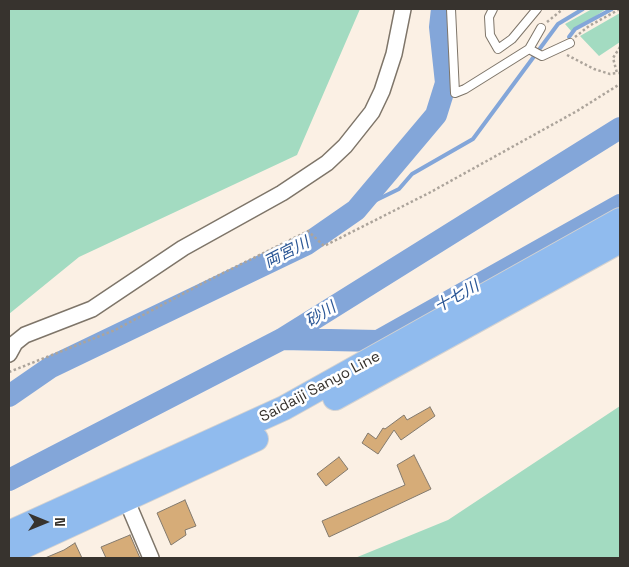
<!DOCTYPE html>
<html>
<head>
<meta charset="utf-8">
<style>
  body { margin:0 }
  #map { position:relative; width:629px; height:567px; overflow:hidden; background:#fbf0e4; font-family:"Space Grotesk",sans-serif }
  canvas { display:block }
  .frame { position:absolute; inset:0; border:10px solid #37332e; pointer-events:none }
  .north { position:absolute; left:20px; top:497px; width:50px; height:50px; -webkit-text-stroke:4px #fff; paint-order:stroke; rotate:90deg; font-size:14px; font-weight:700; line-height:20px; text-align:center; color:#37332e }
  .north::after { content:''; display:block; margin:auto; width:18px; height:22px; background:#37332e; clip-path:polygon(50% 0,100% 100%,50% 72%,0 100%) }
</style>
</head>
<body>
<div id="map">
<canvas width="629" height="567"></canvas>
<div class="frame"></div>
<div class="north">N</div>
</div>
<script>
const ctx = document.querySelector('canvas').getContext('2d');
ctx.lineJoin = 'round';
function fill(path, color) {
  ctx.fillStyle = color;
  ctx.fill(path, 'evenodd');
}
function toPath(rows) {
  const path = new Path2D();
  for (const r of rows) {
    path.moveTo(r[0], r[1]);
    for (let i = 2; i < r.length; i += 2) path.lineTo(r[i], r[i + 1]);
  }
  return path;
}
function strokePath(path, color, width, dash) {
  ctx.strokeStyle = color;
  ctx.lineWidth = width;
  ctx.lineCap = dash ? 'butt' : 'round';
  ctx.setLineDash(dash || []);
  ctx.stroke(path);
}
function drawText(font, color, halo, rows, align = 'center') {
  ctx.font = font + ' "Space Grotesk","Noto Sans JP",sans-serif';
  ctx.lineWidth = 5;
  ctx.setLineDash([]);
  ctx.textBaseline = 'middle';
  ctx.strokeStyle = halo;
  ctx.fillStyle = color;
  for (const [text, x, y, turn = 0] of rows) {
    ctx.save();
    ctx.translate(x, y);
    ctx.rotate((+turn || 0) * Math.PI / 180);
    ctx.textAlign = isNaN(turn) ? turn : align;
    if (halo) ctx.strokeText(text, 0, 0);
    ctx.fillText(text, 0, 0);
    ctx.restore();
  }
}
const green = toPath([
  [9,9,360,9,297,155,79,257,9,314],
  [592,9,606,9,572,32,565,24],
  [620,13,620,42,599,56,580,36],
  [620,406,620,558,355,558,448,520]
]);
const stream = toPath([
  [569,37,575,29,612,9],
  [356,210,399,189,412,174,473,139,558,24,583,9]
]);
const river = toPath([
  [282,339,378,341,620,205],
  [9,396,51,367,307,244,356,210,436,115,446,83,440,27,442,9],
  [9,480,282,339,620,128]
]);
const building = toPath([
  [430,407,435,416,401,440,394,430,378,454,362,443,368,433,376,439,383,428,385,429,404,415,407,420,430,407],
  [414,455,431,489,329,537,322,521,405,485,397,465,414,455],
  [339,457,348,469,326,486,317,474,339,457],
  [185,500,196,526,185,530,186,535,171,545,157,513,185,500],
  [130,535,140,558,106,558,101,547,130,535],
  [75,543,82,558,45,558,64,550,75,543]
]);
const path = toPath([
  [547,22,563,9],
  [575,37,589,26,620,9],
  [620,47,613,58,617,73,620,73],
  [567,55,594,69,610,74,617,73],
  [9,372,115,330,207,281,308,231,324,246,429,193,577,111,620,84]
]);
const service = toPath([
  [451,9,455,93,465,89,529,49],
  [493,9,489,17,490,35,498,49,512,39,537,9],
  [541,28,529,49,542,56,570,43]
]);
const minor = toPath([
  [9,354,15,343,25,335,92,309,183,248,282,193,327,163,345,146,372,112,382,91,394,54,403,9],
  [123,492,151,558]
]);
const primary = toPath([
  [335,398,620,241],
  [9,533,284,408,620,220],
  [9,553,256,439]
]);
const streetNames = [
  ["Saidaiji Sanyo Line",320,387,-28]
];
const waterNames = [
  ["両宮川",287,253,-27],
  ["十七川",457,297,-29],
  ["砂川",321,315,-32]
];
fill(green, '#a3dbc1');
strokePath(stream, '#83a6d9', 4);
strokePath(river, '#83a6d9', 22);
fill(building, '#d6ac78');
strokePath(building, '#82796d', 1);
strokePath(service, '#7e7569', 10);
strokePath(minor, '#7e7569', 18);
strokePath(primary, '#d3d2d1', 26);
strokePath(path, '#aca49b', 2.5, [2.5, 2.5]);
strokePath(service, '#fff', 8);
strokePath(minor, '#fff', 15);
strokePath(primary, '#90bbee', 24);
drawText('15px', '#37332e', '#fff', streetNames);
drawText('italic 16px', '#2b5796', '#fff', waterNames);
</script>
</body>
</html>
